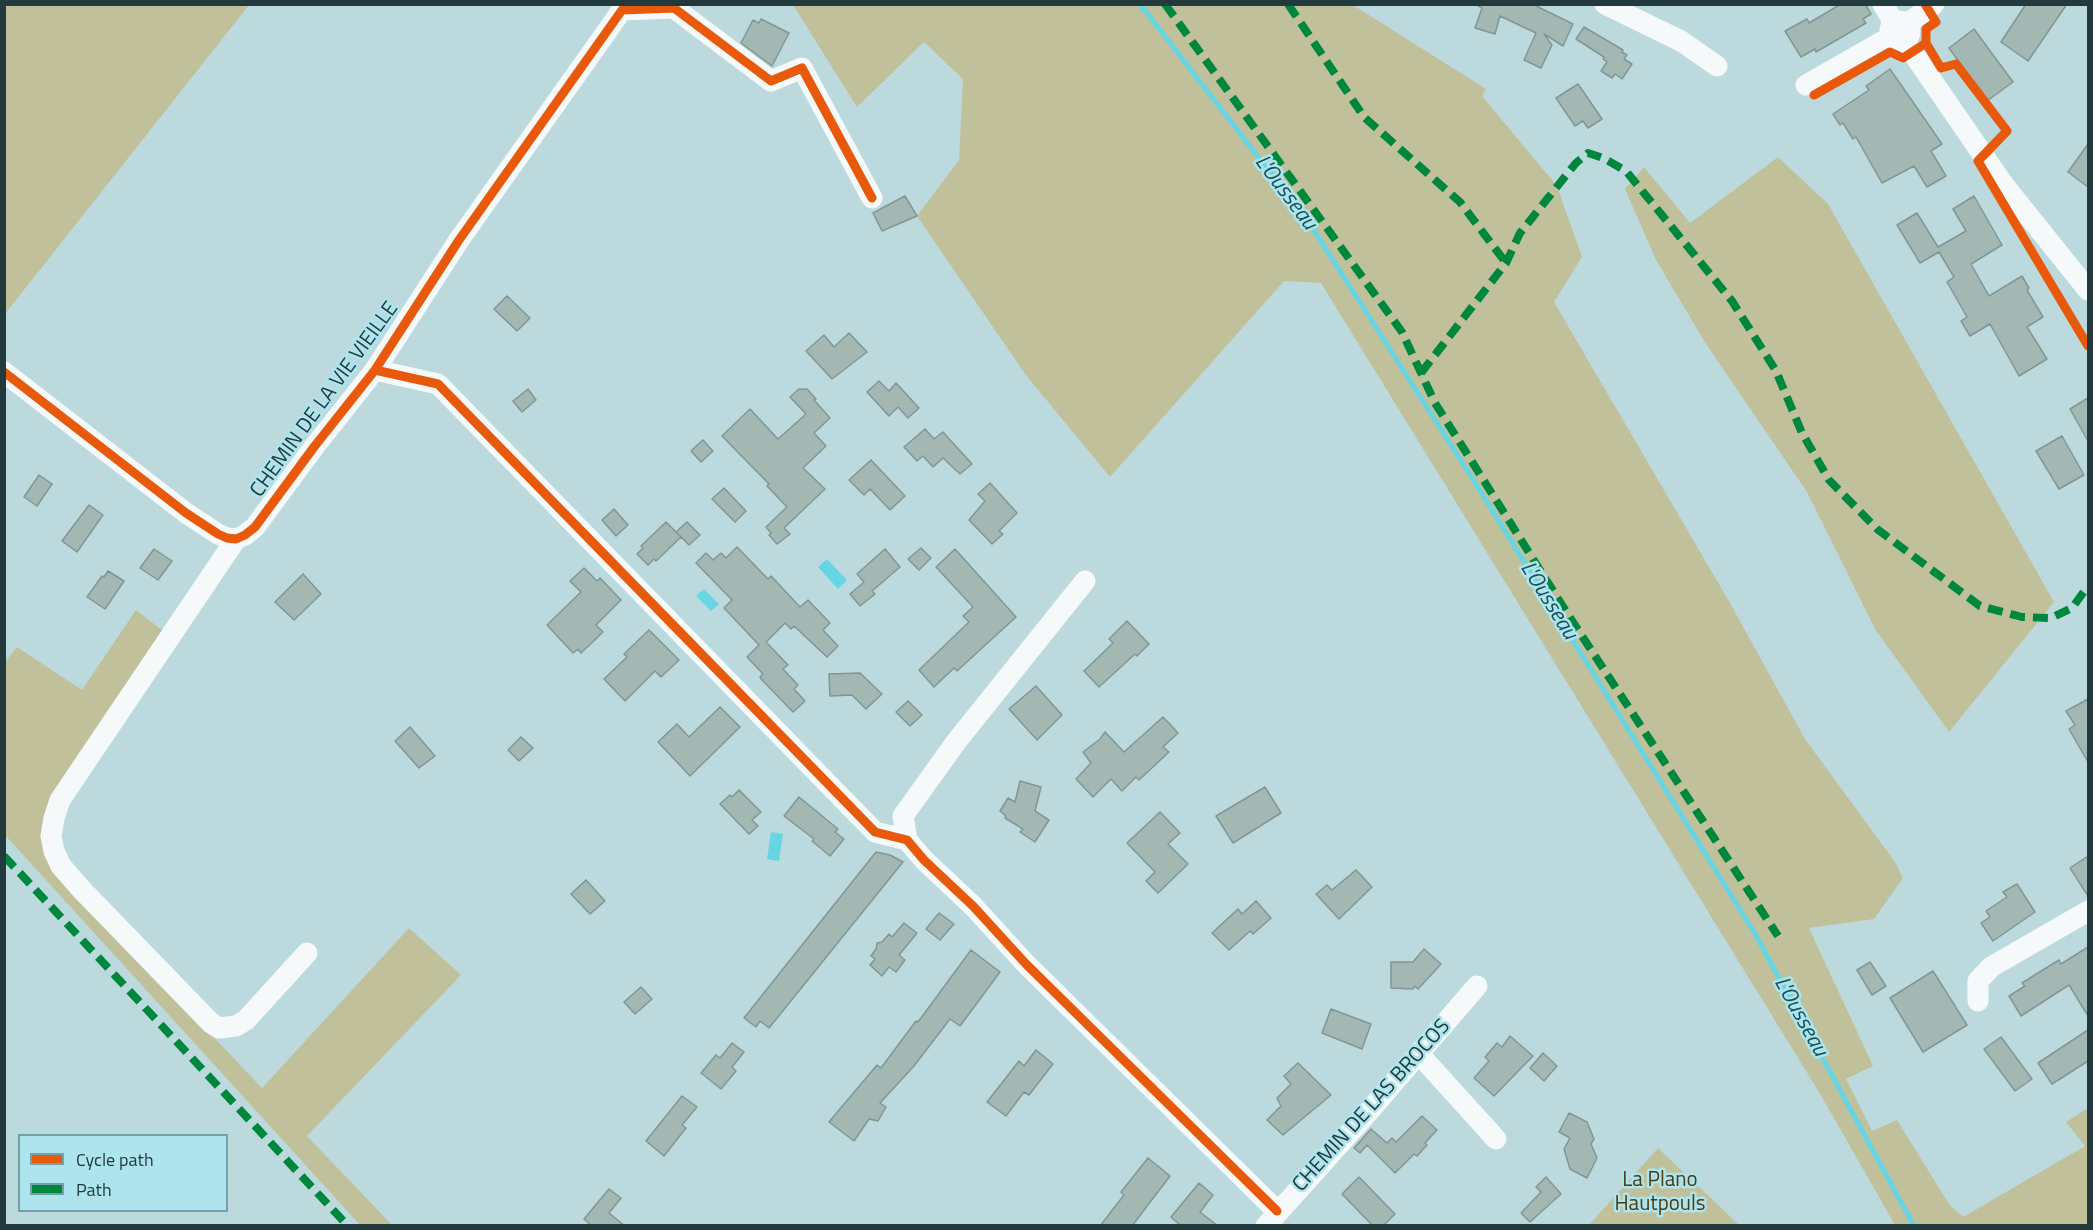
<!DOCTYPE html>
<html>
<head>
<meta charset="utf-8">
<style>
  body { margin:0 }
  #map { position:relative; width:2093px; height:1230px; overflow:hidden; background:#bcdade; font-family:"Titillium Web",sans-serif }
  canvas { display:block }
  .frame { position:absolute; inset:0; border:6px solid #233a3d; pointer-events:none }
  .legend { position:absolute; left:18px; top:1134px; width:210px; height:78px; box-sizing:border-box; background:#ade4ed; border:2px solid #76a0a7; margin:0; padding:8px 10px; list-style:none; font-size:18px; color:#233a3d }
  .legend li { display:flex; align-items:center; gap:12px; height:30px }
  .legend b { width:30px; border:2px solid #76a0a7 }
</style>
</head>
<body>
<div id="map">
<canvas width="2093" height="1230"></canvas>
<div class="frame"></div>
<ul class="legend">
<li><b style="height:8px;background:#e8590c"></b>Cycle path</li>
<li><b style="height:8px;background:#00873e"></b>Path</li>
</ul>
</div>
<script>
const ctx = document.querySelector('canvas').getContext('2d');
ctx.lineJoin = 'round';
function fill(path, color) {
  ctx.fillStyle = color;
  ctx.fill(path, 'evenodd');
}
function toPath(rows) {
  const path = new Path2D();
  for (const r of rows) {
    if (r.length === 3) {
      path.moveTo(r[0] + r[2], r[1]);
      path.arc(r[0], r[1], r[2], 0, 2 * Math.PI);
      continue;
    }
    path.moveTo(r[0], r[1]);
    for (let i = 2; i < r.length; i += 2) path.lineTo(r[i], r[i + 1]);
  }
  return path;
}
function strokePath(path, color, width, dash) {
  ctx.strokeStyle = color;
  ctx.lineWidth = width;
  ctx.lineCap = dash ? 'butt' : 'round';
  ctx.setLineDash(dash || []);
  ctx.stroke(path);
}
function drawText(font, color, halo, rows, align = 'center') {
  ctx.font = font + ' "Titillium Web",sans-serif';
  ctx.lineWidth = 5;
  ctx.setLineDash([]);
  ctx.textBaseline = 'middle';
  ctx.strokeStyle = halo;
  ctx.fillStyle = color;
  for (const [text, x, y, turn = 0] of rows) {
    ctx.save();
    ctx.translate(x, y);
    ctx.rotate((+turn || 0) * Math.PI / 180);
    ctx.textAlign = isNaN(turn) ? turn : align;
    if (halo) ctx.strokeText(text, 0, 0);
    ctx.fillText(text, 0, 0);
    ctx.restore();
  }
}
const green = toPath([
  [4,5,249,5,5,314,4,314],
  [793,5,1353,5,1486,89,1482,96,1557,186,1582,257,1554,302,1730,603,1805,739,1895,862,1903,878,1874,919,1809,928,1873,1066,1846,1079,1872,1131,1897,1120,1949,1204,1963,1217,2085,1146,2066,1122,2088,1108,2088,1225,1895,1225,1819,1092,1321,283,1284,281,1110,477,1025,374,917,216,959,160,963,79,924,42,857,107],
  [1778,157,1828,204,2054,602,1949,732,1875,629,1807,492,1706,344,1656,260,1625,189,1644,167,1690,223],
  [136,610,163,631,48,809,48,863,262,1088,409,928,461,975,307,1136,392,1225,360,1225,5,835,5,662,17,647,82,690],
  [1658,1148,1739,1225,1589,1225]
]);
const water = toPath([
  [827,559,847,580,838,589,818,567],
  [704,589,719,604,711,611,696,596],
  [771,832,783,834,779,861,767,859]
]);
const stream = toPath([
  [1140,4,1310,224,1472,478,1754,932,1914,1226]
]);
const building = toPath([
  [1475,4,1532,4,1573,24,1563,46,1544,34,1552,45,1541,68,1524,60,1536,33,1500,16,1495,34,1475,28,1482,8,1475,4],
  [1841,4,1865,4,1871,14,1863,19,1866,23,1816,52,1815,49,1801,57,1785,31,1807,19,1809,23,1841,4],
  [2026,4,2067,4,2028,61,2001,42,2026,4],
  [761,19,789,33,772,66,741,43,753,20,759,23,761,19],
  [1584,27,1623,50,1622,52,1627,55,1624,59,1632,64,1622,79,1615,74,1612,78,1601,71,1607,62,1603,59,1604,57,1576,39,1584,27],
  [1974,29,2013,82,1987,101,1949,48,1974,29],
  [1890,69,1942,144,1931,151,1946,176,1927,187,1914,166,1882,183,1856,137,1853,139,1843,123,1840,125,1833,114,1869,90,1866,86,1890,69],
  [1578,84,1602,119,1588,128,1583,121,1575,126,1556,98,1578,84],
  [2088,144,2088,187,2068,172,2088,144],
  [905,196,917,216,882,231,873,213,905,196],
  [1974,196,2002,245,1971,264,1989,296,2022,276,2029,288,2027,290,2043,317,2027,327,2047,359,2019,376,1990,324,1970,336,1961,321,1967,317,1947,282,1954,277,1939,252,1920,263,1897,225,1917,213,1938,247,1966,231,1953,209,1974,196],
  [507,296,530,318,517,331,494,309,507,296],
  [849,333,867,352,832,379,806,351,824,335,834,347,849,333],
  [879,381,889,391,896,383,919,408,908,418,898,407,889,416,867,392,879,381],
  [528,389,536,400,522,412,513,401,528,389],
  [799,389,807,389,816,399,814,400,830,418,814,433,826,446,803,468,825,489,784,528,790,534,777,544,769,535,771,533,766,527,787,507,767,486,769,484,722,436,750,409,778,439,806,414,790,397,799,389],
  [2088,398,2088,441,2070,409,2088,398],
  [925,429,934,439,943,432,972,464,960,474,943,458,933,467,923,456,917,461,904,447,925,429],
  [2062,436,2084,475,2059,489,2036,451,2062,436],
  [703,440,713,451,701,462,691,451,703,440],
  [871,460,905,496,890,510,870,489,864,495,849,480,871,460],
  [39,475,52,484,37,506,24,497,39,475],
  [990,483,1017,513,999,531,1003,534,992,544,969,520,985,501,978,494,990,483],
  [724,488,746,511,735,522,712,499,724,488],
  [89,505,103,515,77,552,62,541,89,505],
  [614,509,628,525,616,536,602,520,614,509],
  [666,522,681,537,656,561,654,559,648,565,637,554,643,548,641,546,666,522],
  [687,522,700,535,689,545,676,532,687,522],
  [737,547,768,579,771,576,800,607,808,600,830,623,823,630,838,646,827,657,794,626,791,629,785,623,766,642,788,665,783,669,798,685,794,689,805,701,793,712,762,680,760,677,763,674,747,657,759,645,724,608,732,600,696,563,706,553,713,560,721,553,726,558,737,547],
  [921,548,931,558,919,570,908,559,921,548],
  [154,549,172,561,158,580,140,568,154,549],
  [885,549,900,567,872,591,875,594,860,606,850,594,864,582,857,574,885,549],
  [955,549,1016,617,957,671,954,668,934,687,919,670,969,622,963,616,973,607,936,567,955,549],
  [584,568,597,581,600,578,621,600,596,625,603,632,581,653,578,649,573,653,547,625,581,592,570,581,584,568],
  [108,571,124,581,105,609,87,597,102,576,104,577,108,571],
  [303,574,321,594,294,620,275,602,303,574],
  [1127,621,1149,644,1137,656,1135,654,1099,687,1084,671,1113,643,1109,639,1127,621],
  [649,630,679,660,661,677,655,671,625,701,604,679,627,657,624,654,649,630],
  [860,673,882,694,866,709,852,695,830,696,829,674,860,673],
  [1036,686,1062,715,1037,740,1009,709,1036,686],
  [2088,699,2088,762,2069,729,2075,725,2066,711,2088,699],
  [908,701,922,715,910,726,896,712,908,701],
  [720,707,740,727,690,776,658,742,677,724,689,737,720,707],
  [1163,717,1178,733,1163,747,1169,752,1139,780,1136,777,1122,791,1111,779,1093,797,1076,779,1091,763,1083,752,1100,739,1105,732,1124,752,1163,717],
  [410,727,435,756,419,768,395,741,410,727],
  [521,737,533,748,519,761,508,750,521,737],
  [1020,781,1041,787,1035,811,1049,820,1035,842,1020,832,1023,829,1005,818,1006,816,1000,811,1008,798,1015,802,1020,781],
  [1265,787,1281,813,1233,843,1216,816,1265,787],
  [739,790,761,812,752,820,758,826,749,834,720,804,730,795,732,797,739,790],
  [799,797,838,829,835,832,844,839,830,856,812,841,814,839,784,816,799,797],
  [1160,812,1180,833,1168,844,1188,864,1158,893,1146,881,1155,872,1127,843,1160,812],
  [876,852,890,855,903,862,769,1028,760,1021,756,1027,744,1018,876,852],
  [2088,856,2088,896,2070,868,2088,856],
  [1356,870,1372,887,1339,919,1316,894,1327,885,1332,890,1356,870],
  [586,880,605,901,590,914,571,894,586,880],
  [2017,884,2035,912,1993,941,1981,923,1990,917,1986,911,2007,897,2003,892,2017,884],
  [1256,901,1271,918,1253,934,1250,931,1229,950,1212,933,1238,909,1242,914,1256,901],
  [939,913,954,924,940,940,926,929,939,913],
  [904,923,917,933,899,955,905,960,896,972,889,967,882,976,870,965,875,959,871,956,876,949,877,943,882,942,889,934,892,937,904,923],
  [2088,947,2088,1016,2069,985,2021,1016,2009,996,2025,986,2022,983,2038,973,2059,960,2061,964,2088,947],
  [1424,949,1441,964,1418,989,1415,986,1413,989,1391,988,1391,962,1413,962,1424,949],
  [971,950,1000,972,960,1026,950,1019,914,1066,880,1103,886,1107,878,1121,869,1119,854,1141,829,1122,877,1065,881,1068,916,1021,918,1022,971,950],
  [1870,962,1886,986,1872,995,1857,970,1870,962],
  [1933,971,1967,1025,1923,1052,1890,998,1933,971],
  [641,987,652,999,635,1014,624,1002,641,987],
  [1331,1009,1371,1024,1362,1049,1322,1033,1331,1009],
  [2088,1030,2088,1061,2052,1084,2038,1063,2088,1030],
  [1510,1036,1533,1056,1494,1096,1474,1078,1489,1061,1485,1057,1497,1043,1502,1047,1510,1036],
  [2001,1037,2032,1079,2015,1091,1984,1049,2001,1037],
  [732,1043,744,1052,732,1067,736,1071,721,1089,701,1073,716,1055,720,1058,732,1043],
  [1036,1050,1053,1064,1029,1095,1024,1092,1006,1116,987,1102,1019,1061,1024,1066,1036,1050],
  [1543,1053,1557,1066,1544,1081,1530,1068,1543,1053],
  [1298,1063,1331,1095,1283,1135,1267,1120,1281,1106,1277,1098,1291,1084,1284,1076,1298,1063],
  [682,1096,697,1107,682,1125,686,1128,664,1156,646,1141,682,1096],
  [1569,1113,1587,1122,1594,1139,1591,1144,1597,1158,1587,1178,1570,1169,1564,1149,1570,1138,1559,1132,1569,1113],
  [1422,1116,1437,1130,1425,1143,1427,1145,1417,1156,1414,1154,1395,1173,1367,1145,1360,1153,1354,1148,1371,1129,1387,1143,1392,1138,1396,1142,1422,1116],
  [1148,1158,1170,1176,1132,1226,1100,1226,1124,1195,1121,1192,1148,1158],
  [1359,1177,1395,1214,1383,1226,1373,1226,1342,1194,1359,1177],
  [1546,1177,1561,1194,1530,1222,1521,1213,1541,1192,1536,1187,1546,1177],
  [1199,1183,1213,1195,1200,1212,1218,1226,1181,1226,1171,1217,1199,1183],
  [609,1189,621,1198,609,1213,625,1226,592,1226,584,1219,609,1189]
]);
const minor = toPath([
  [1605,4,1681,41,1717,66],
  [1883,4,1894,23],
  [1900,31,10],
  [1907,24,1934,4],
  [1904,40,2003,184,2088,290],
  [1806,85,1892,36],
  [375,370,438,384,875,832,907,840,924,860,973,906,1026,964,1277,1211],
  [4,372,186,513,218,534,227,538,236,539,245,535,255,527,314,447,375,370,459,240,622,10,674,8,771,81,802,68,872,198],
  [236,539,60,800,54,818,51,836,54,851,61,866,82,890,211,1023,219,1028,236,1026,246,1020,307,953],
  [907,840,903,816,956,742,1085,581],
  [1978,1001,1978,981,1991,967,2088,911],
  [1419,1054,1496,1139],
  [1266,1226,1371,1109,1477,986]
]);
const quiet = toPath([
  [1165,4,1402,332,1435,403,1567,613,1778,936],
  [1288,4,1364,117,1460,202,1506,263],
  [1421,373,1506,263,1520,233,1576,163,1588,153,1603,158,1626,171,1732,301,1776,371,1802,433,1829,480,1877,529,1980,606,2022,617,2051,618,2072,608,2088,586],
  [4,856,348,1226]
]);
const cycleway = toPath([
  [1925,4,1936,22,1926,29,1926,43,1941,68,1956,64,2007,131,1978,161,2088,346],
  [1814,95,1890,52,1903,58,1926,43],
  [375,370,438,384,875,832,907,840,924,860,973,906,1026,964,1277,1211],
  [4,372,186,513,218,534,227,538,236,539,245,535,255,527,314,447,375,370,459,240,622,10,674,8,771,81,802,68,872,198]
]);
const streetNames = [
  ["CHEMIN DE LA VIE VIEILLE",325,400,-54],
  ["CHEMIN DE LAS BROCOS",1372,1106,-48]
];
const parkNames = [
  ["La Plano",1660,1181],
  ["Hautpouls",1660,1205]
];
const waterNames = [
  ["L'Ousseau",1285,193,53],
  ["L'Ousseau",1548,601,58],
  ["L'Ousseau",1800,1017,61]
];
fill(green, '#c0c09b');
fill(water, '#67d5e4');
strokePath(stream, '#67d5e4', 5);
fill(building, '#a3b7b3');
strokePath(building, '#829692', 1.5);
strokePath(minor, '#f5f9fa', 21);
strokePath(quiet, '#00873e', 8, [15, 8]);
strokePath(cycleway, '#e8590c', 9);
drawText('21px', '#233a3d', '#ade4ed', streetNames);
drawText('21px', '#4b3c13', '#ade4ed', parkNames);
drawText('italic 22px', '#17525b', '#ade4ed', waterNames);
</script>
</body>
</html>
